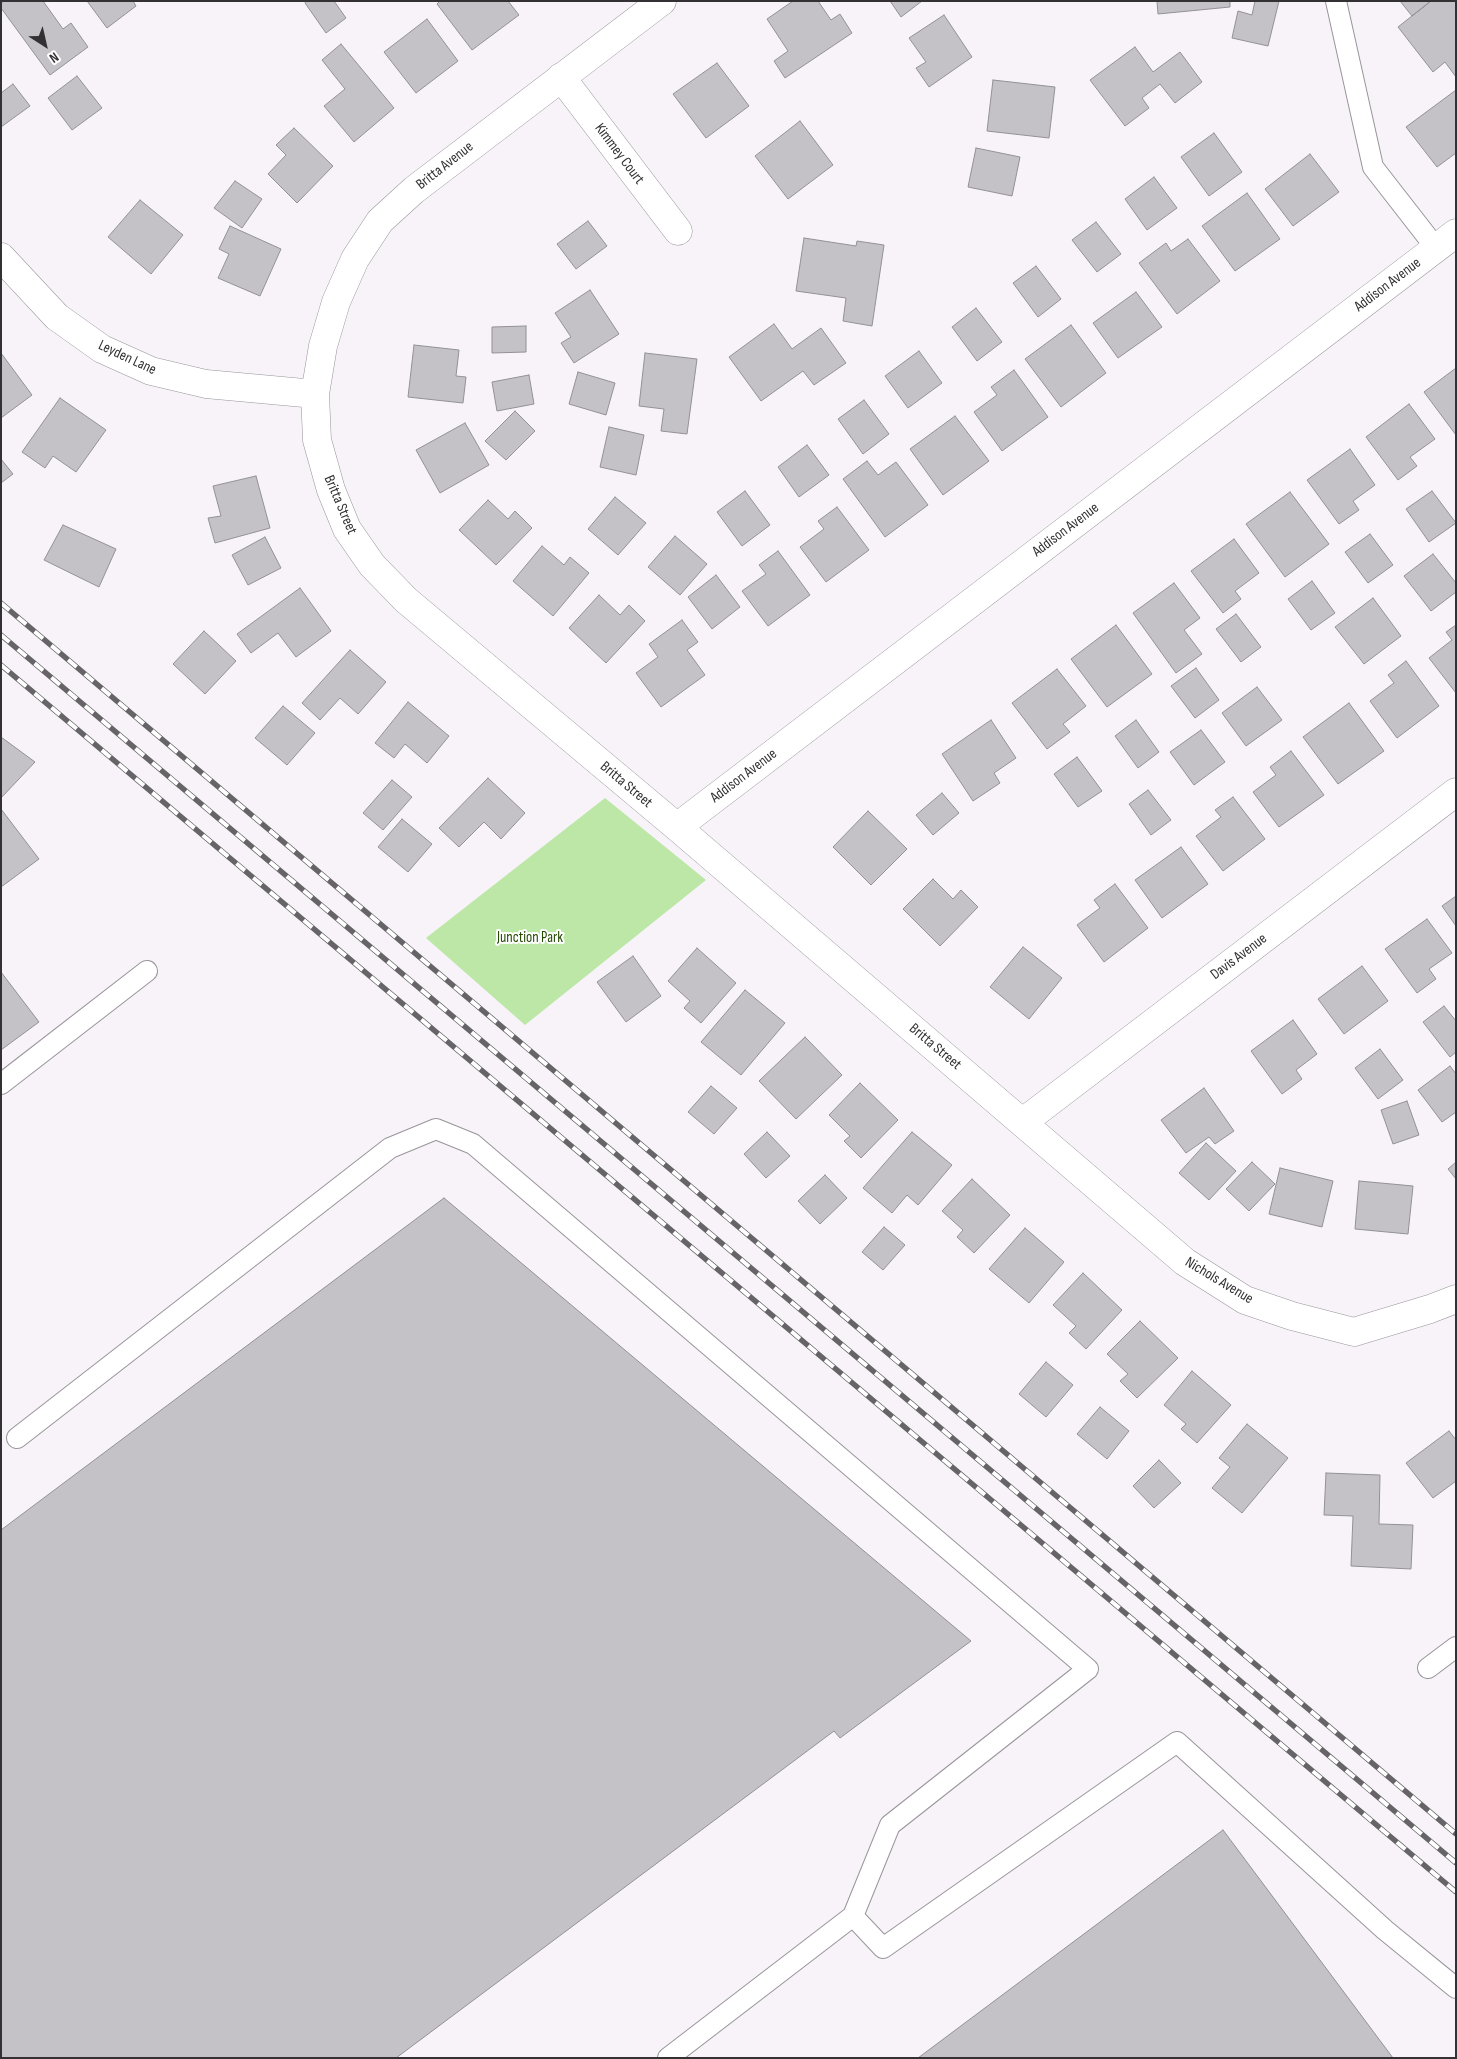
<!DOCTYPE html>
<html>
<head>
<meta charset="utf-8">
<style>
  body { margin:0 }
  #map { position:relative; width:1457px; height:2059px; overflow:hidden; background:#f7f3f9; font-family:"Sofia Sans Condensed",sans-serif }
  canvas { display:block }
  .frame { position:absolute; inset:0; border:2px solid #333133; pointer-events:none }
  .north { position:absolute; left:20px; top:20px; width:50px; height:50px; -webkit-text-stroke:4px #fff; paint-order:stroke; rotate:145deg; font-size:14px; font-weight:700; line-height:20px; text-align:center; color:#333133 }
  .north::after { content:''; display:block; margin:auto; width:18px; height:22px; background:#333133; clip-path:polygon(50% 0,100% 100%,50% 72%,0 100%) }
</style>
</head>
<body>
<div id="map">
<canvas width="1457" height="2059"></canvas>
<div class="frame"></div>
<div class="north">N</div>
</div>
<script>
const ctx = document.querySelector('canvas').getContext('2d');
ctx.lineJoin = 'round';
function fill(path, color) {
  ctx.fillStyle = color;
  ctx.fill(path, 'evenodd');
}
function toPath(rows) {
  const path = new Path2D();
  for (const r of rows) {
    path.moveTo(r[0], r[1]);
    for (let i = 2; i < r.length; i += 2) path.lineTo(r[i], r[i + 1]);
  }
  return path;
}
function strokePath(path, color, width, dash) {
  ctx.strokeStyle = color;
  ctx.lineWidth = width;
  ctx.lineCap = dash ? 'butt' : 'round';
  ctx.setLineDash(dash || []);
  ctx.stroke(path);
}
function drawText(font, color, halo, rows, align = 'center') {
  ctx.font = font + ' "Sofia Sans Condensed",sans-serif';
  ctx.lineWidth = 4;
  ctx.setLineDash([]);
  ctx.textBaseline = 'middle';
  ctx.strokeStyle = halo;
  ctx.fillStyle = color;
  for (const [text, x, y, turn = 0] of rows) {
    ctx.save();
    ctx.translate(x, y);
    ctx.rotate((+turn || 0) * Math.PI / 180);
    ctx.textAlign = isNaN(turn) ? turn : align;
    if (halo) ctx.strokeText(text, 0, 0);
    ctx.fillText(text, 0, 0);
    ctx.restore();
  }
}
const green = toPath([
  [605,798,706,880,525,1025,426,938]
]);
const building = toPath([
  [2,1,43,1,63,29,71,23,88,47,50,75,1,8,2,1],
  [87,1,133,1,136,6,107,28,87,1],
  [306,1,334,1,346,18,326,33,305,3,306,1],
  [440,1,508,1,519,15,472,50,437,4,440,1],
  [793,1,818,1,831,20,840,14,852,33,785,78,774,61,788,51,767,19,793,1],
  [890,1,922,1,901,17,890,1],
  [1157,1,1230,1,1230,7,1158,14,1157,1],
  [1255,1,1279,1,1268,46,1232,38,1238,11,1252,15,1255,1],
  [1400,1,1431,1,1412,16,1400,1],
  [1431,1,1456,1,1456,77,1445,62,1433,72,1398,27,1431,1],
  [944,15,972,57,929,87,916,68,926,62,909,38,944,15],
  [427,19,458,61,416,93,384,52,427,19],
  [341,44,394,108,354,142,324,106,345,89,322,60,341,44],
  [1135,47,1153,72,1180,52,1202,82,1175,103,1160,84,1142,98,1149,108,1125,126,1090,80,1135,47],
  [717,63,749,106,706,138,673,94,717,63],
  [77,76,102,108,72,130,48,98,77,76],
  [993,80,1055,87,1049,138,987,131,993,80],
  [13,84,30,106,1,127,1,93,13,84],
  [1456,90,1456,153,1437,167,1406,127,1456,90],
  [800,121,833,165,788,199,755,156,800,121],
  [294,128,333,166,297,203,268,174,286,155,276,145,294,128],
  [1214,133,1242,172,1209,196,1181,157,1214,133],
  [976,148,1020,157,1012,196,968,187,976,148],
  [1310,154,1339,192,1293,226,1265,189,1310,154],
  [1154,177,1177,208,1147,230,1125,199,1154,177],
  [235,181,262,199,242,228,214,208,235,181],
  [1247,193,1280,239,1235,271,1202,226,1247,193],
  [140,200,183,235,151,274,108,237,140,200],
  [588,221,607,246,576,269,557,244,588,221],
  [1096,222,1121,254,1097,272,1072,240,1096,222],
  [230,226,281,249,260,296,218,278,229,254,219,249,230,226],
  [804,238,856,246,857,241,884,245,872,326,843,321,846,298,796,291,804,238],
  [1188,239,1220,281,1177,314,1139,263,1166,243,1171,251,1188,239],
  [1036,266,1061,299,1038,317,1013,283,1036,266],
  [590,290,619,334,574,363,561,343,571,337,555,313,590,290],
  [1136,292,1162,327,1118,358,1093,323,1136,292],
  [976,308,1002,342,977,361,952,327,976,308],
  [774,324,792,349,821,328,846,363,814,385,803,371,761,401,729,357,774,324],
  [1071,325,1106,373,1061,407,1025,359,1071,325],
  [526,326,526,352,492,353,492,327,526,326],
  [414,345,459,350,456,376,466,377,463,403,408,397,414,345],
  [919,351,942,383,908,408,885,376,919,351],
  [1,353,32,395,1,418,1,353],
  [645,353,697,359,687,434,661,431,664,409,639,406,645,353],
  [1456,368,1456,435,1424,392,1456,368],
  [1014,370,1048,417,1002,451,974,412,997,395,991,387,1014,370],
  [578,372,615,383,606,415,569,404,578,372],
  [529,375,534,404,497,411,492,382,529,375],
  [60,398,106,430,76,472,53,456,45,468,22,452,60,398],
  [864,400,889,434,863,454,838,419,864,400],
  [1409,404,1435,439,1410,457,1417,466,1398,480,1366,437,1409,404],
  [515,411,535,431,506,460,485,441,515,411],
  [955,416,989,461,943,495,910,449,955,416],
  [465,423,489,465,440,493,416,450,465,423],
  [609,427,644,435,636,475,600,467,609,427],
  [807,445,829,475,799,497,778,467,807,445],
  [1350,449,1375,485,1353,501,1359,510,1339,524,1307,480,1350,449],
  [1,459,13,474,1,483,1,459],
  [867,461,878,475,896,462,928,505,885,537,843,479,867,461],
  [256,476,270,528,215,543,208,518,221,516,213,486,256,476],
  [745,491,770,525,742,546,717,512,745,491],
  [1432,491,1456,523,1429,542,1406,509,1432,491],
  [1290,492,1329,544,1285,577,1246,524,1290,492],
  [615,497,646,523,618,555,588,529,615,497],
  [488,500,508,519,515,511,532,528,496,565,459,530,488,500],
  [837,507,869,550,826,582,800,547,824,529,818,521,837,507],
  [63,525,116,549,99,587,44,560,63,525],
  [1370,534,1393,565,1368,583,1345,552,1370,534],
  [675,536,707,564,680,595,648,567,675,536],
  [265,537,281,568,248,585,232,555,265,537],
  [1234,539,1259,573,1235,591,1241,599,1223,613,1191,571,1234,539],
  [542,546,564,565,570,557,589,573,553,616,513,581,542,546],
  [778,551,810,595,768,626,742,591,766,574,759,565,778,551],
  [1433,554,1456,583,1456,592,1431,611,1404,576,1433,554],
  [716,575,740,607,712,629,688,597,716,575],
  [1312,581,1335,613,1311,630,1288,599,1312,581],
  [1174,583,1200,618,1184,630,1202,654,1176,673,1133,613,1174,583],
  [300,588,331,631,296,657,278,633,251,653,237,634,300,588],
  [599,595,620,615,629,605,645,621,606,663,569,628,599,595],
  [1373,598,1401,636,1364,664,1335,627,1373,598],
  [1236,614,1261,647,1241,662,1216,629,1236,614],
  [682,620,698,642,687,650,705,675,661,707,636,673,658,657,649,644,682,620],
  [1116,625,1152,674,1107,707,1071,659,1116,625],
  [1456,625,1456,693,1429,658,1452,640,1446,632,1456,625],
  [204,631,236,661,205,694,173,664,204,631],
  [350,650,386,682,358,714,340,698,320,720,302,703,350,650],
  [1406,661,1439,706,1397,738,1370,701,1394,683,1388,675,1406,661],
  [1196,668,1219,700,1195,718,1171,686,1196,668],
  [1057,669,1086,706,1063,724,1070,732,1047,749,1012,703,1057,669],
  [1257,687,1282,720,1246,746,1222,713,1257,687],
  [408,702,449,736,427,763,405,744,394,758,375,743,408,702],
  [1349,703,1384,751,1338,784,1303,737,1349,703],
  [283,706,315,733,287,765,255,738,283,706],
  [991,720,1016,758,994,773,1000,783,973,801,942,754,991,720],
  [1136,720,1159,752,1138,768,1115,736,1136,720],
  [1201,730,1225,762,1194,785,1170,752,1201,730],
  [1,737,35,762,1,798,1,737],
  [1291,751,1324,795,1279,827,1253,792,1276,775,1270,767,1291,751],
  [1077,757,1102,791,1078,807,1054,774,1077,757],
  [488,778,525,813,501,839,484,822,459,847,439,828,488,778],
  [392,780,412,797,383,830,363,813,392,780],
  [1148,790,1171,820,1151,835,1129,804,1148,790],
  [942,793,959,813,933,835,916,815,942,793],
  [1233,797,1265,839,1223,871,1196,836,1221,817,1215,810,1233,797],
  [1,809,39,859,1,887,1,809],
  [868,811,907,849,871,885,833,847,868,811],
  [402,819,432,844,408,872,378,847,402,819],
  [1181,847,1208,884,1162,918,1135,880,1181,847],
  [933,879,953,899,961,890,978,907,940,946,903,909,933,879],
  [1115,884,1148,928,1104,962,1077,925,1100,908,1094,900,1115,884],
  [1456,896,1456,926,1442,906,1456,896],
  [1427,919,1452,953,1429,969,1436,979,1417,993,1385,949,1427,919],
  [1023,947,1062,978,1029,1019,990,987,1023,947],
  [697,948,736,983,701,1023,684,1008,690,1001,668,981,697,948],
  [633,956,661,996,626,1022,597,982,633,956],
  [1362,966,1388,1001,1344,1034,1318,999,1362,966],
  [1,972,39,1022,1,1050,1,972],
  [745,990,785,1023,741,1075,701,1042,745,990],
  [1444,1006,1456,1021,1456,1052,1450,1057,1423,1022,1444,1006],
  [1293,1020,1317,1054,1296,1070,1302,1079,1282,1094,1251,1051,1293,1020],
  [805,1037,842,1075,796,1119,759,1081,805,1037],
  [1380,1049,1403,1080,1378,1099,1355,1068,1380,1049],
  [1450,1066,1456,1074,1456,1112,1442,1122,1418,1090,1450,1066],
  [860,1083,898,1120,861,1158,844,1141,850,1136,829,1115,860,1083],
  [711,1086,737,1108,714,1134,688,1112,711,1086],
  [1204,1088,1234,1131,1215,1144,1209,1137,1186,1153,1161,1120,1204,1088],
  [1407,1101,1419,1135,1393,1144,1381,1110,1407,1101],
  [767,1132,790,1156,766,1178,744,1154,767,1132],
  [912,1132,952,1165,918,1205,907,1195,892,1213,863,1188,912,1132],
  [1206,1143,1236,1171,1209,1200,1179,1173,1206,1143],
  [1252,1162,1275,1184,1249,1211,1226,1189,1252,1162],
  [1456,1162,1456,1179,1448,1169,1456,1162],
  [1280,1168,1333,1181,1322,1227,1269,1214,1280,1168],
  [825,1175,847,1198,820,1224,798,1201,825,1175],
  [972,1179,1010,1215,974,1253,957,1237,963,1230,942,1211,972,1179],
  [1359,1181,1413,1186,1408,1234,1355,1229,1359,1181],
  [444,1198,971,1641,840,1738,834,1731,396,2058,1,2058,1,1530,444,1198],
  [884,1227,905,1245,883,1270,862,1252,884,1227],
  [1025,1228,1064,1262,1029,1303,989,1269,1025,1228],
  [1083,1273,1122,1310,1086,1349,1069,1333,1076,1326,1053,1305,1083,1273],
  [1140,1321,1178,1358,1137,1398,1120,1381,1128,1374,1107,1354,1140,1321],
  [1046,1362,1073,1385,1046,1417,1019,1394,1046,1362],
  [1192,1371,1231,1405,1197,1443,1181,1429,1186,1424,1164,1405,1192,1371],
  [1100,1407,1129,1431,1107,1459,1077,1434,1100,1407],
  [1247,1424,1288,1458,1242,1513,1212,1488,1230,1467,1219,1458,1247,1424],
  [1449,1431,1456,1440,1456,1481,1433,1498,1406,1463,1449,1431],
  [1159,1460,1181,1483,1154,1508,1133,1486,1159,1460],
  [1326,1473,1380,1475,1379,1524,1413,1525,1411,1569,1351,1566,1353,1516,1324,1515,1326,1473],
  [1223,1830,1393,2058,918,2058,1223,1830]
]);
const service = toPath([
  [1336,1,1373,167,1436,248],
  [1,1084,147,971],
  [17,1438,390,1148,436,1129,473,1144,1088,1669,890,1825,853,1916],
  [1428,1668,1456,1647],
  [668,2058,853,1916,883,1948,1177,1742,1385,1930,1456,1988]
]);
const minor = toPath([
  [662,1,414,190,380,221,355,259,336,302,323,346,315,394,317,440,331,490,347,529,372,565,406,600,677,827,1185,1262,1245,1300,1292,1316,1354,1332,1430,1309,1456,1299],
  [561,77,678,231],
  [1,257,57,317,102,349,151,371,206,384,315,394],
  [677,827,1456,233],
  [1023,1122,1456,792]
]);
const rail = toPath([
  [1,603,1456,1834],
  [1,635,1456,1863],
  [1,665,1456,1892]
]);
const streetNames = [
  ["Kimmey Court",619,154,53],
  ["Britta Avenue",445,166,-38],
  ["Addison Avenue",1388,285,-37],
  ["Leyden Lane",127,358,25],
  ["Britta Street",340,505,67],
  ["Addison Avenue",1066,530,-37],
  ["Addison Avenue",744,776,-37],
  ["Britta Street",626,785,40],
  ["Davis Avenue",1239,957,-37],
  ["Britta Street",935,1047,40],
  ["Nichols Avenue",1219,1281,31]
];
const parkNames = [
  ["Junction Park",530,938]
];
fill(green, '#bce7a6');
fill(building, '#c4c1c7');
strokePath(building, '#939096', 1);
strokePath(service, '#99959a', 22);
strokePath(minor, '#99959a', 29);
strokePath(service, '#fff', 20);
strokePath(minor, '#fff', 28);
strokePath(rail, '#666467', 5.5);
strokePath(rail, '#fff', 4, [11]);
drawText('15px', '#333133', '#fff', streetNames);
drawText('15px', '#244b03', '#fff', parkNames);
</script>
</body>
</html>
